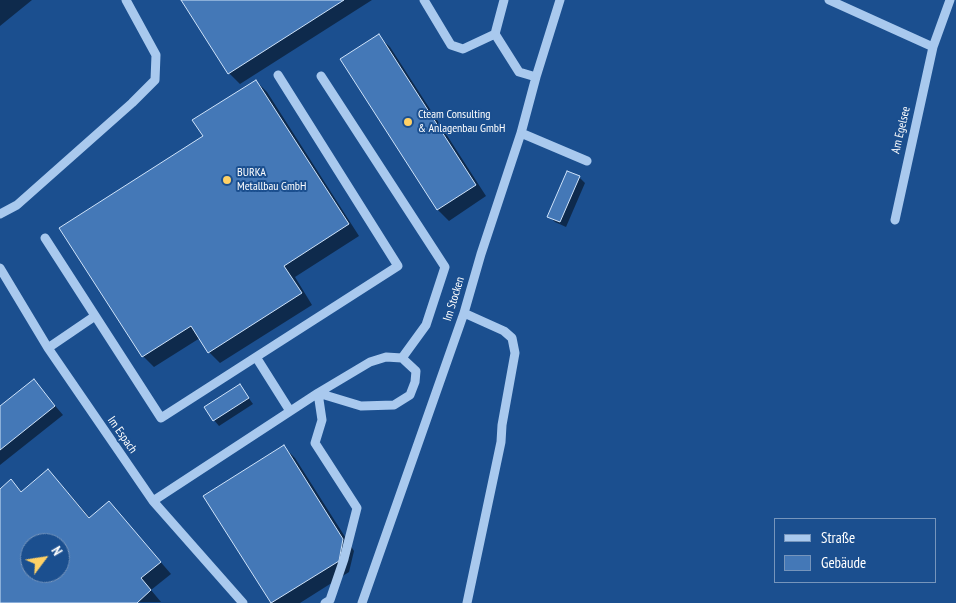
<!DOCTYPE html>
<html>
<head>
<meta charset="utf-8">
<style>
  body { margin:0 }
  #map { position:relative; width:956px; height:603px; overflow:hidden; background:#1b4f8f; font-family:"PT Sans Narrow",sans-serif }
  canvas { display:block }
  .legend { position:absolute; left:774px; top:518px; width:162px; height:65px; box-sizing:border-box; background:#1b4f8f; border:1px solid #7695bc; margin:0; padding:6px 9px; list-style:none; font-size:15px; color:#fff }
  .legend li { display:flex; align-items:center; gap:10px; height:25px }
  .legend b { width:25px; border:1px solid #7695bc }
  .north { position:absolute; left:20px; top:533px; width:50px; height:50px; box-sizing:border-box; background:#1b4f8f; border:1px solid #7695bc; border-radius:50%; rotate:59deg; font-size:14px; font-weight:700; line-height:20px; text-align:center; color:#fff }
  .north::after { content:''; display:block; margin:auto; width:18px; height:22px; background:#ffd166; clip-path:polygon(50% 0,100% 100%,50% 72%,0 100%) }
</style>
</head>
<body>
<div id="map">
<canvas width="956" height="603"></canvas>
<ul class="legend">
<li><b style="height:6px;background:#a9c9ee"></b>Straße</li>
<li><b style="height:14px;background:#4478b7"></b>Gebäude</li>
</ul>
<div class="north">N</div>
</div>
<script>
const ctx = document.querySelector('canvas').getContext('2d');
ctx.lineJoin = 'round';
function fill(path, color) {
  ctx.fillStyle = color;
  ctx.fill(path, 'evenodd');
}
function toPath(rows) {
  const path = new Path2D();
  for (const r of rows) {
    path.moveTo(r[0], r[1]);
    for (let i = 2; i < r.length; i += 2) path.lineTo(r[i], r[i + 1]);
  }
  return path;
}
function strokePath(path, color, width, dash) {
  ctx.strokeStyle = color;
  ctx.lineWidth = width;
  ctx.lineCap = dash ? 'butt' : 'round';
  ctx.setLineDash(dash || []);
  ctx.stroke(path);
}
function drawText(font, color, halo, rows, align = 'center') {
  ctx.font = font + ' "PT Sans Narrow",sans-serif';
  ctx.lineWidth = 4;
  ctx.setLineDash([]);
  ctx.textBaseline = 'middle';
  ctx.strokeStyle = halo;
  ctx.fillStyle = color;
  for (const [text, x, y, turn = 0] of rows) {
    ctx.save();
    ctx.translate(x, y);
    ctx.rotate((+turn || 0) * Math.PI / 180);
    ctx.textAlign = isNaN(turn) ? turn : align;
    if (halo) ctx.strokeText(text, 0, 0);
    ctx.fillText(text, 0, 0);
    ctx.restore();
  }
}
const shadow = toPath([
  [0,0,32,0,0,26],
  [182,0,372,0,240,84,229,73],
  [378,36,390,47,486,196,449,221,438,210],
  [256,81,267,92,359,236,295,277,312,305,220,363,209,352,200,338,154,367,143,356],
  [579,177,585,183,566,227,555,222,549,216],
  [34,381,63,415,0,465,0,408],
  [240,386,253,404,219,426,214,420],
  [284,447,295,458,354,551,349,572,300,603,272,603,205,497],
  [11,481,23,493,59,482,90,518,109,502,171,574,151,590,161,602,0,603,0,490],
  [30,543,60,543,60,573,30,573]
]);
const building = toPath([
  [181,0,344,0,228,74,181,0],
  [379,34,476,185,437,210,340,59,379,34],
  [256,80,349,224,284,266,302,293,208,353,191,326,142,357,59,228,203,136,192,120,256,80],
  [567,171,580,176,560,222,547,217,567,171],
  [34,379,55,406,0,450,0,406,34,379],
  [240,384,249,398,213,421,204,407,240,384],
  [284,445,343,539,339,561,271,603,203,496,284,445],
  [48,469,89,518,109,501,161,562,141,578,151,590,137,603,0,603,0,489,11,479,21,492,48,469],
  [30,543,60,543,60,573,30,573,30,543]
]);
const minor = toPath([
  [424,0,451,45,463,49,495,34],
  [504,0,495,34,519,72,536,77],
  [829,0,933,47],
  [278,75,398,266,256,357,290,411],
  [321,76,445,267,426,325,402,358],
  [521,133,587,161],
  [0,214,17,205,132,103,155,80,156,55,126,0],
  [895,220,933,47,950,0],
  [45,238,161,418,256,357],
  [0,268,48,348,153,501,243,603],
  [464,313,504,331,512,338,515,353,502,425,501,442,467,603],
  [48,348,95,316],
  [153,501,318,393,361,406,394,405,410,395,415,382,416,371,402,358,386,357,370,362,318,393,322,420,315,443,357,508,344,559,330,600,325,603],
  [362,603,464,313,481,254,521,133,536,77,560,0]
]);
const markers = [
  [408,122,5,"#ffd166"],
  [227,180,5,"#ffd166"]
];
const poiNames = [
  ["Cteam Consulting",418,115],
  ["& Anlagenbau GmbH",418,129],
  ["BURKA",237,173],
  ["Metallbau GmbH",237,187]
];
const streetNames = [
  ["Am Egelsee",901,130,-77],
  ["Im Stocken",454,299,-73],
  ["Im Espach",122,435,55]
];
fill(shadow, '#0007');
fill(building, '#4478b7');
strokePath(building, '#cfe3fa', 1);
strokePath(minor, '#a9c9ee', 9);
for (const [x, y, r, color] of markers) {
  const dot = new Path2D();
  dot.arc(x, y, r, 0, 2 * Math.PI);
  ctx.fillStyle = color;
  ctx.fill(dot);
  strokePath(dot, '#1b4f8f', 2);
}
drawText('12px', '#fff', '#1b4f8f', poiNames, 'left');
drawText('12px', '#fff', '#1b4f8f', streetNames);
</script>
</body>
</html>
